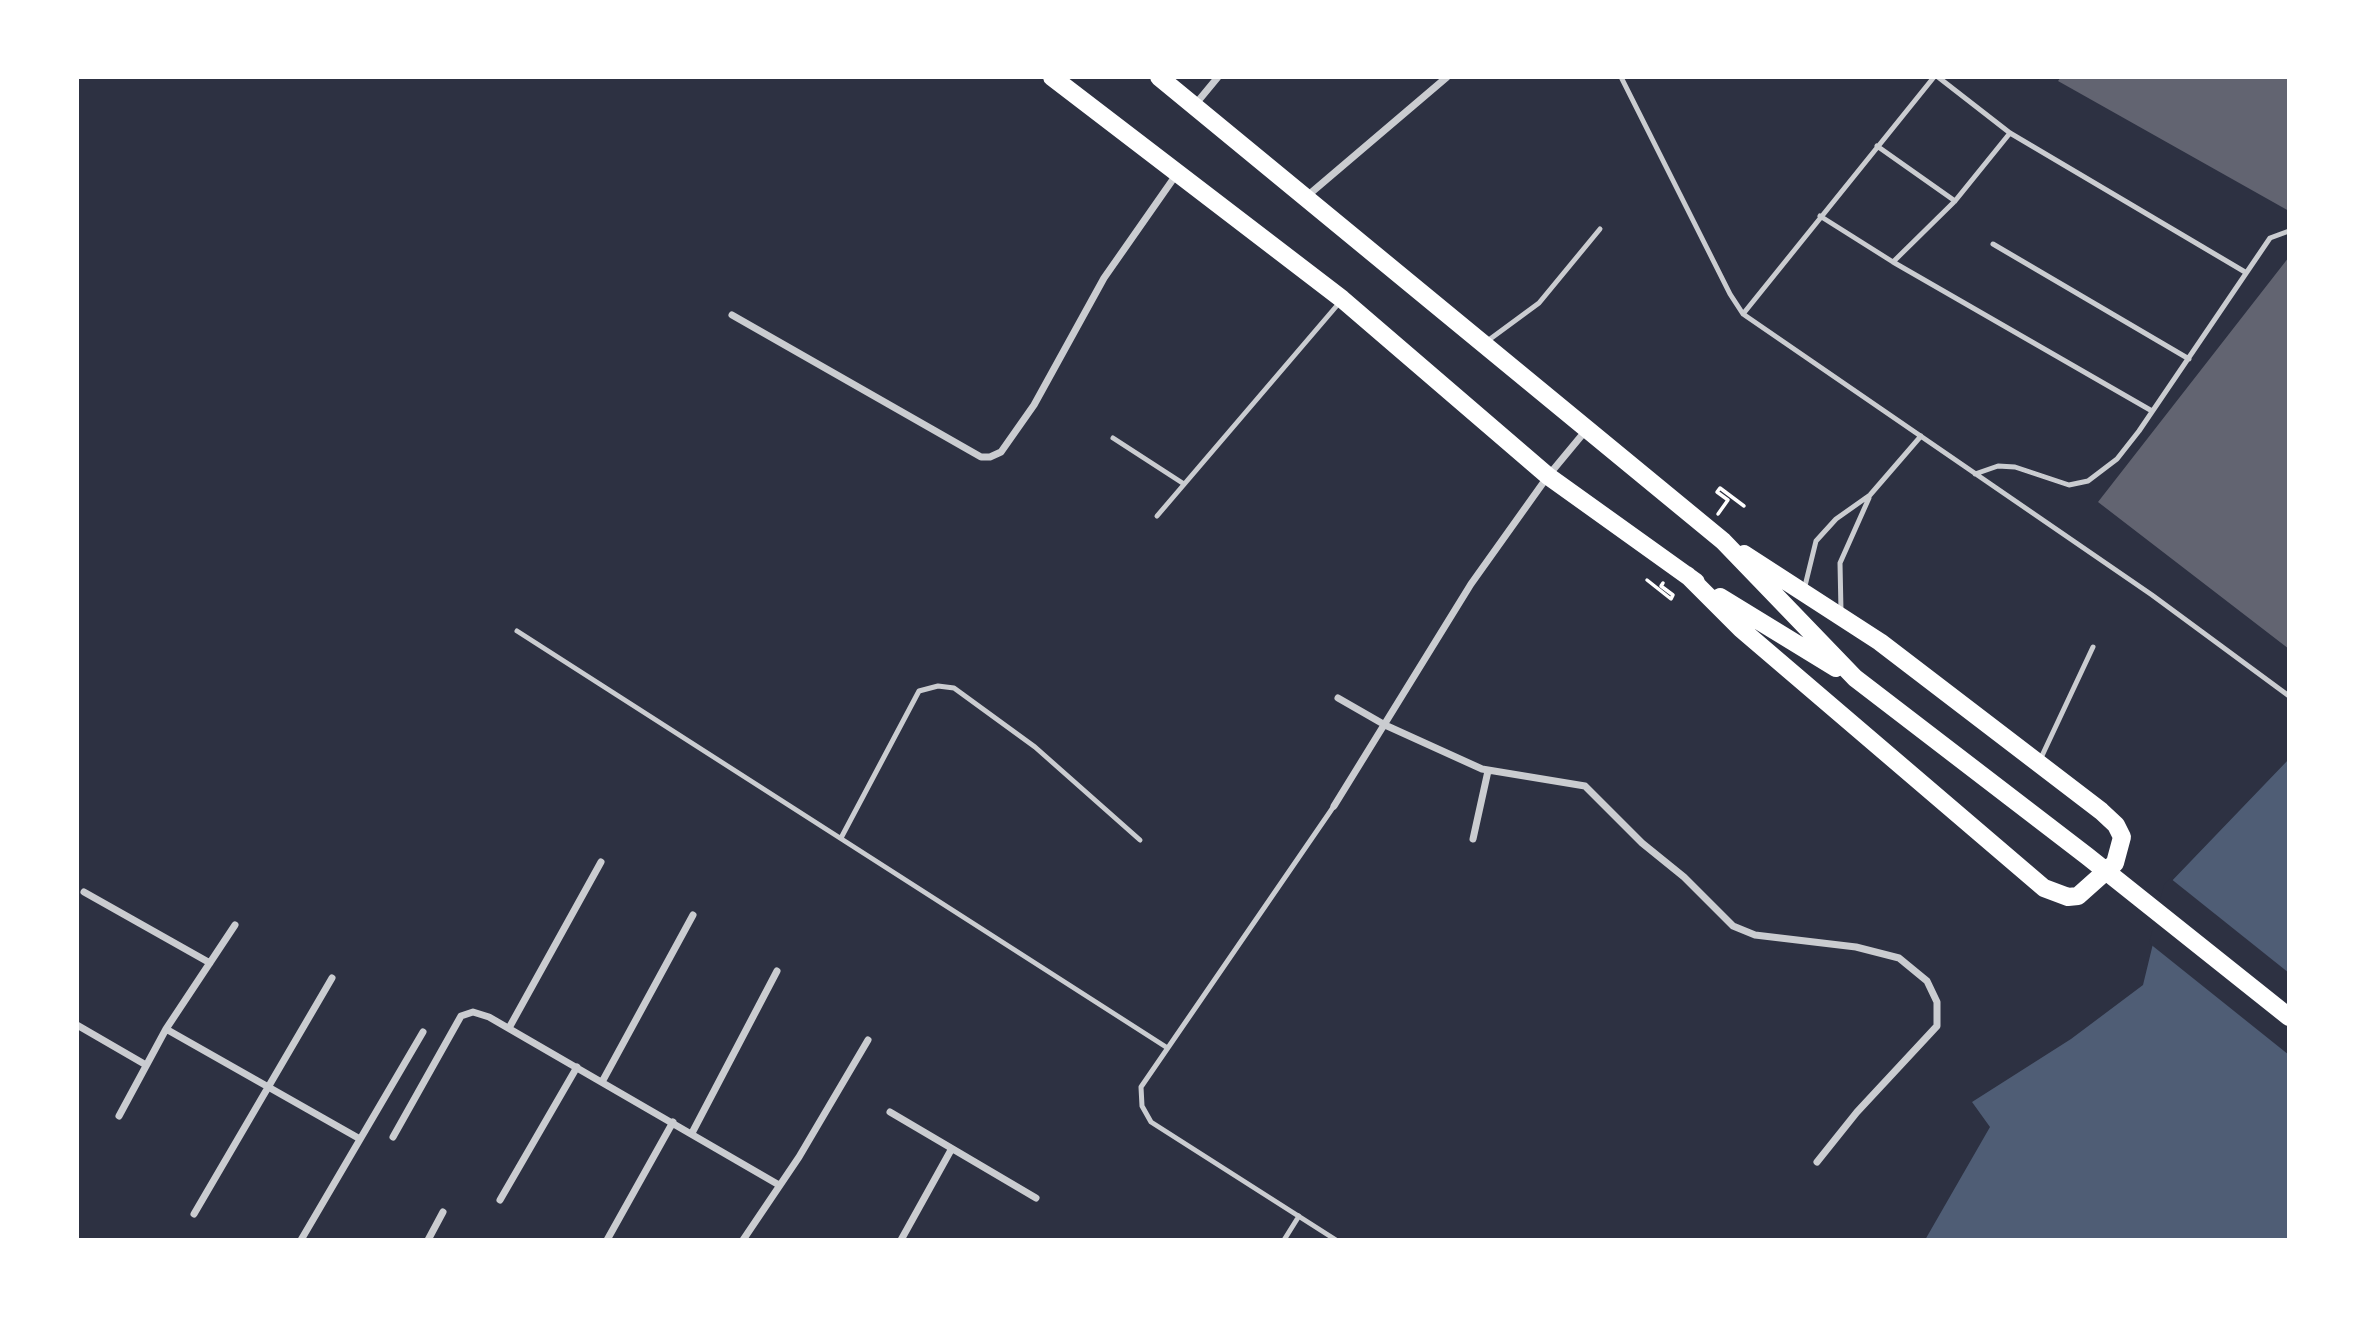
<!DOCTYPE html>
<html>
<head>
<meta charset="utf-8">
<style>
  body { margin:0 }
  #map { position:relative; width:2366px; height:1317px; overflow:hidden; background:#2d3142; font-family:Manrope,sans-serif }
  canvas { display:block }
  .frame { position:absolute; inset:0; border:79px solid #fff; pointer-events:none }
</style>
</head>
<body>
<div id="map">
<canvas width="2366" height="1317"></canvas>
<div class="frame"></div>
</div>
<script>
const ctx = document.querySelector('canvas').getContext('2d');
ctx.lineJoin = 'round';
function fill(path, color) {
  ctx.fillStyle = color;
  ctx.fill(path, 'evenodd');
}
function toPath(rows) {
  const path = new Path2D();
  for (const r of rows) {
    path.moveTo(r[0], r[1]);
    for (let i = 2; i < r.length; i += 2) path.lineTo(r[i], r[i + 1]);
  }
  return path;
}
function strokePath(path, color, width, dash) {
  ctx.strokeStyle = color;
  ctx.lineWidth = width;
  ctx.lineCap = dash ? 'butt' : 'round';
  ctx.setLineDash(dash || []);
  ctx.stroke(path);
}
const water = toPath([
  [2289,759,2289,1240,1925,1240,1990,1127,1972,1102,2071,1039,2143,985,2167,886]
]);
const pier = toPath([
  [2170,878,2289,973,2289,1055,2149,943,2164,885]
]);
const building = toPath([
  [2061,77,2289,77,2289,211,2058,81],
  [2289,257,2289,649,2098,502]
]);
const path = toPath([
  [1718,514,1728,500,1717,492,1720,488,1744,506],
  [1647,580,1671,599,1673,595,1661,586,1663,583]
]);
const service = toPath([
  [1621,77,1730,294,1743,314,2152,595,2289,696],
  [1938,77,2010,133,2245,272],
  [1877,146,1955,201],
  [1820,216,1893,262,2152,411],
  [1993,244,2189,359],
  [1893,262,1955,201,2010,133],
  [1743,314,1934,77],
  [1486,342,1539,303,1600,229],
  [1113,438,1184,484],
  [1975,474,1998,466,2015,467,2069,485,2088,481,2117,459,2139,431,2270,238,2289,231],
  [1157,516,1340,302],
  [1804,590,1816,541,1836,519,1870,495,1921,436],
  [1841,611,1840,563,1869,498],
  [517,631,1166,1047],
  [2040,760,2093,647],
  [1334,806,1141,1087,1142,1106,1151,1122,1336,1240],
  [841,838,919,691,938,686,954,688,1035,747,1140,840],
  [1284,1240,1299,1216]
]);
const minor = toPath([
  [1194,106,1218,77],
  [1306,197,1447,77],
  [732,315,981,457,990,457,1001,452,1034,405,1104,278,1176,175],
  [1338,698,1385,725,1482,769,1585,786,1642,843,1684,877,1733,926,1755,935,1856,947,1899,958,1927,981,1937,1002,1937,1026,1857,1112,1817,1162],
  [1334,806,1471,584,1548,476,1587,429],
  [1473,839,1488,771],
  [84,892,210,963],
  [77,1025,146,1065],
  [509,1028,601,862],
  [166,1029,360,1139],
  [602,1082,693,915],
  [890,1112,1036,1198],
  [119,1116,166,1029,235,925],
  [692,1133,777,971],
  [393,1137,461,1016,473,1012,489,1017,779,1185],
  [500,1200,577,1067],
  [194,1214,332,978],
  [301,1240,423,1032],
  [428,1240,443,1212],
  [607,1240,673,1122],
  [743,1240,799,1157,868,1040],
  [901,1240,951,1150]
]);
const primary = toPath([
  [1052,77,1342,299,1548,476,1696,582],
  [1159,77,1723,541,1855,678,2087,856,2289,1017],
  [1687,575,1741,629,2044,888,2068,897,2078,896,2115,863,2122,837,2116,825,2101,811,1880,642,1744,554],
  [1720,597,1836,668]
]);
fill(water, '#4f5d75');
fill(pier, '#2d3142');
fill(building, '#626471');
strokePath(path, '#fff', 3.5);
strokePath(service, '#caccd0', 5);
strokePath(minor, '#caccd0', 7);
strokePath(primary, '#fff', 18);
</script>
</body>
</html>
